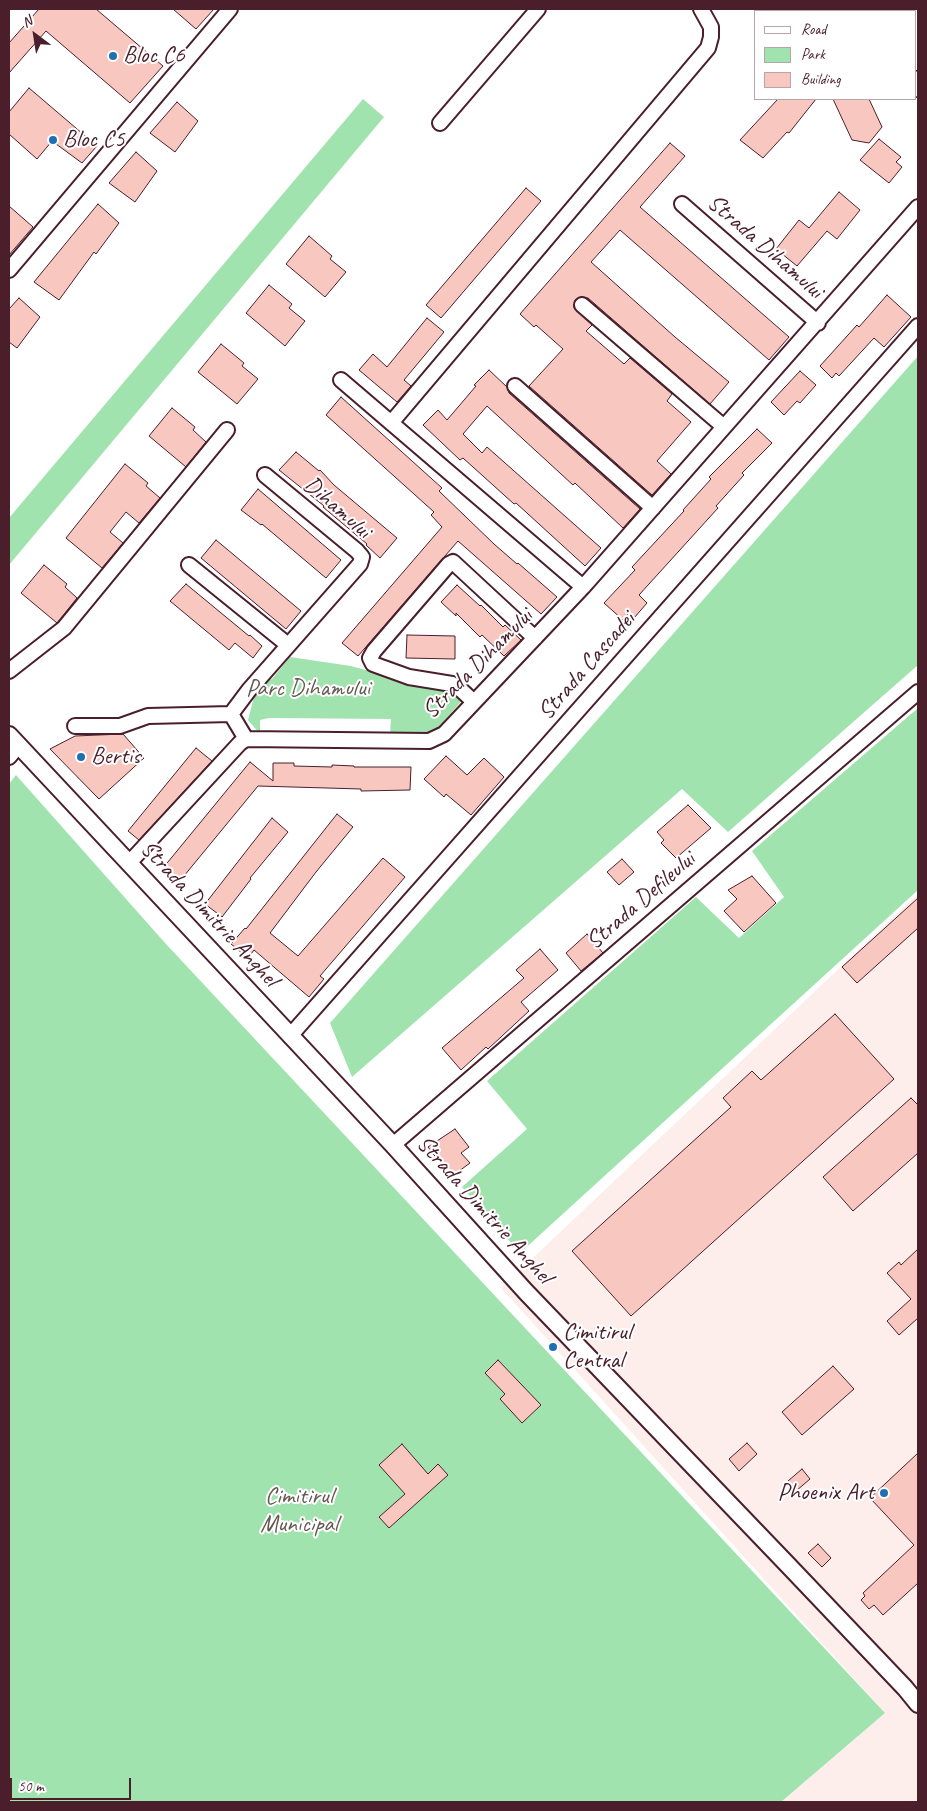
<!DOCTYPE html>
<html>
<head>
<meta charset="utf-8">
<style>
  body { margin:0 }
  #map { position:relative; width:927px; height:1811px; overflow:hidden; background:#fff; font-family:Caveat,sans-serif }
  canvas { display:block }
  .frame { position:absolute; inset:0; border:10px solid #4a1f2b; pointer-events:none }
  .legend { position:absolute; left:754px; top:10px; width:162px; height:90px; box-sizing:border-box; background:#fff; border:1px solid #b7a5aa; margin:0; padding:6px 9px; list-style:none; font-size:15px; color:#4a1f2b }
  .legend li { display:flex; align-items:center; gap:10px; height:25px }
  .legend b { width:25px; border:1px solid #b7a5aa }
  .north { position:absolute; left:10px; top:10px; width:50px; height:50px; -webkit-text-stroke:4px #fff; paint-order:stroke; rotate:329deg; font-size:14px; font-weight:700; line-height:20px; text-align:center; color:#4a1f2b }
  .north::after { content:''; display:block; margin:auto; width:18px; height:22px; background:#4a1f2b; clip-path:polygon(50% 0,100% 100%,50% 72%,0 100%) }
  .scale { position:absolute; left:10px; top:1778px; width:121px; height:22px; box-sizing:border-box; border:2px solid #4a1f2b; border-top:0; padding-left:6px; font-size:15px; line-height:18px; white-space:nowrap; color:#4a1f2b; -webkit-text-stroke:4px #fff; paint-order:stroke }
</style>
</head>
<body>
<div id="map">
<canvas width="927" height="1811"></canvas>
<div class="frame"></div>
<ul class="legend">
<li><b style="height:6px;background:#fff"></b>Road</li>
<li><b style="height:14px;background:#a1e3ae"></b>Park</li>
<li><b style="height:14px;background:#f8c8c0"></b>Building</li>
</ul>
<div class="north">N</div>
<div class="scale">50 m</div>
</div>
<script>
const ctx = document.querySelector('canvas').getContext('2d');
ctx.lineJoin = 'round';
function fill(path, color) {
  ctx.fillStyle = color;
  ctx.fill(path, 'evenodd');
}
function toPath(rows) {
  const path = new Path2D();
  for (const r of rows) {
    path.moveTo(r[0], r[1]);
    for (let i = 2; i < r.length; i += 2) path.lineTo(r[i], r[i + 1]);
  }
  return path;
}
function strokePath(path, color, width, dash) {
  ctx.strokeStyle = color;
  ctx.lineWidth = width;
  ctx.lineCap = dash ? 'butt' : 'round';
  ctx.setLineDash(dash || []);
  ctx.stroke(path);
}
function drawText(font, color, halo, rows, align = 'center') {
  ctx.font = font + ' Caveat,sans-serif';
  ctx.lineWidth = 4;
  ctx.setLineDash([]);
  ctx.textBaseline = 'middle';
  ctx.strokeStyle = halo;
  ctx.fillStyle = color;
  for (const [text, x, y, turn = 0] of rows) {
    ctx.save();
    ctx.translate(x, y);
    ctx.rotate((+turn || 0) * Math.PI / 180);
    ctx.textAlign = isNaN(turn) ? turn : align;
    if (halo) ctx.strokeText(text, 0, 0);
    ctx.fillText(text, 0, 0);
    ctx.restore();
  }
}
const built = toPath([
  [918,894,918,1802,781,1802,885,1713,501,1288]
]);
const green = toPath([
  [363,99,384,117,9,565,9,518],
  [918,356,918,665,728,832,682,789,352,1077,330,1023],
  [290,657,351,666,380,674,434,682,465,697,430,737,390,735,391,719,269,718,260,720,260,734,248,720,254,697,261,682,272,679],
  [918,708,918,890,520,1253,462,1187,527,1129,487,1081,696,897,739,938,784,897,752,851],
  [16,775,166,944,885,1713,781,1802,9,1802,9,784]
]);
const building = toPath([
  [39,9,96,9,163,66,130,103,46,31,9,73,9,43,39,9],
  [173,9,214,9,196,29,173,9],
  [29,88,97,146,82,163,52,141,37,159,9,134,9,112,29,88],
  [778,99,816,99,789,133,787,132,763,158,740,140,778,99],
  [833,99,869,99,882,127,869,143,852,140,833,99],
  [177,102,198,121,175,152,150,133,177,102],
  [879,139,901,157,896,162,902,167,889,183,860,160,879,139],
  [670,143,685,156,640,207,789,337,769,360,620,230,591,262,675,337,729,382,710,404,588,298,580,297,575,300,574,308,592,325,586,331,624,364,630,358,672,394,667,401,691,422,657,461,671,474,652,495,529,386,563,349,536,325,534,327,520,314,670,143],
  [136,152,157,171,135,202,109,183,136,152],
  [526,188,541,201,441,318,426,305,526,188],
  [839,192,860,210,837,239,827,231,797,266,776,249,799,220,809,228,839,192],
  [98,204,119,223,96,254,94,252,59,300,34,282,98,204],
  [9,206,33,227,9,255,9,206],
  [309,236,332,256,330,259,346,272,325,297,286,264,309,236],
  [269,285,292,304,289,308,305,321,285,346,246,313,269,285],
  [887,295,911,317,884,347,874,338,839,376,836,373,832,378,820,366,857,325,859,327,887,295],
  [19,298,40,317,17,348,9,342,9,309,19,298],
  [427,318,444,332,404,380,411,386,397,402,359,370,373,354,387,367,427,318],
  [221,344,244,363,242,366,258,379,237,404,198,372,221,344],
  [489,370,507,387,509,393,640,509,623,528,575,483,573,485,487,406,463,434,482,453,487,447,601,548,585,566,516,503,514,504,463,458,460,460,423,425,438,410,447,420,476,386,474,385,489,370],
  [800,371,816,385,800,403,797,401,784,415,771,402,800,371],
  [341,397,442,488,439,491,494,544,517,564,518,563,557,597,541,614,458,541,358,656,342,643,442,527,431,515,434,512,326,415,341,397],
  [172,408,195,427,193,430,206,442,186,467,149,436,172,408],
  [757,429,772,443,742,473,744,475,716,506,718,508,639,595,647,603,634,618,629,613,623,620,604,603,635,570,632,567,684,511,683,510,711,479,709,477,757,429],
  [296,452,319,471,320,470,334,485,397,538,380,558,366,545,367,544,323,507,324,506,279,470,296,452],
  [125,464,148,483,146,486,160,498,139,523,126,512,110,532,123,543,102,568,66,538,125,464],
  [258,489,341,560,326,578,262,524,261,525,241,510,258,489],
  [216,540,301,611,286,629,201,558,216,540],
  [44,565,67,584,65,587,77,598,57,623,21,593,44,565],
  [186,584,249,636,250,635,262,646,253,658,235,643,229,650,170,601,186,584],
  [457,585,480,606,481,605,503,627,505,625,521,640,504,656,482,635,480,637,456,613,456,616,441,602,457,585],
  [407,635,455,636,455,659,406,658,407,635],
  [123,734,144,758,99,799,50,749,75,736,123,734],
  [196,748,212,761,139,840,128,831,196,748],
  [446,756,467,775,484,758,504,777,471,815,446,794,444,797,424,779,446,756],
  [250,762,273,781,273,763,294,763,294,766,332,767,332,765,354,766,354,767,411,767,410,790,361,791,361,789,258,786,179,882,163,868,250,762],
  [688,805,711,828,676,858,661,843,664,840,657,832,688,805],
  [337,814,353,827,316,872,270,933,298,956,383,858,405,877,320,976,324,979,309,997,254,950,248,958,231,944,245,928,246,929,337,814],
  [272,818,288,832,250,878,251,879,222,917,205,904,272,818],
  [622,859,634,872,619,885,607,872,622,859],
  [752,876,776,903,744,932,724,911,737,899,728,890,752,876],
  [918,898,918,928,857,983,842,967,918,898],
  [587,934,603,953,581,971,566,953,587,934],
  [540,949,558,970,521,1002,529,1011,488,1049,486,1047,461,1070,442,1048,524,978,516,970,540,949],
  [835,1014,894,1079,631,1316,572,1251,731,1107,723,1098,752,1071,761,1080,835,1014],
  [911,1098,918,1105,918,1153,853,1211,823,1177,911,1098],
  [455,1129,469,1147,461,1153,470,1163,451,1177,428,1147,455,1129],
  [918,1249,918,1318,899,1335,887,1321,911,1299,887,1273,899,1262,901,1265,918,1249],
  [498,1360,541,1405,522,1423,500,1399,505,1394,485,1373,498,1360],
  [833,1366,854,1389,802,1435,782,1412,833,1366],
  [747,1443,757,1454,739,1471,729,1459,747,1443],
  [402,1444,428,1474,438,1464,448,1475,389,1528,379,1517,405,1494,379,1465,402,1444],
  [918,1453,918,1583,883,1615,874,1605,869,1609,861,1600,865,1596,863,1593,914,1545,870,1498,918,1453],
  [802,1469,810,1479,796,1491,788,1481,802,1469],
  [818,1544,831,1558,822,1567,808,1553,818,1544]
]);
const minor = toPath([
  [440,123,538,9],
  [682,204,818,323],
  [9,270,230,9],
  [582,305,724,427],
  [341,380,583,587],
  [515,386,653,508],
  [391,423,708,48,711,37,711,27,701,9],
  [189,565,288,645],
  [9,671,64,628,227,430],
  [474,702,459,688,452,684,409,677,373,664,370,658,374,651,449,564,453,562,535,638],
  [231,714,249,690,360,564,362,557,357,551,265,475],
  [75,726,120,726,148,716,231,714,246,739],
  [9,757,19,745],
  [130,862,240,743,246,739,429,741,444,734,583,587,918,207],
  [290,1036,918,326],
  [393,1145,918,692]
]);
const tertiary = toPath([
  [9,735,393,1145,526,1292,786,1563,905,1688,918,1704]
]);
const secondary = toPath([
  [886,9,887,11],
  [916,81,918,87]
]);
const markers = [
  [113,56,5,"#1f6fb2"],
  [53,140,5,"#1f6fb2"],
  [81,757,5,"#1f6fb2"],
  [553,1347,5,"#1f6fb2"],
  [884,1493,5,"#1f6fb2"]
];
const poiNames = [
  ["Bloc C6",123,56],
  ["Bloc C5",63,140],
  ["Bertis",91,757],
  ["Cimitirul",563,1333],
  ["Central",563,1361],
  ["Phoenix Art",874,1493,"right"]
];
const streetNames = [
  ["Strada Dihamului",765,247,41],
  ["Dihamului",337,508,41],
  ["Strada Dihamului",478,664,-45],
  ["Strada Cascadei",587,666,-49],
  ["Strada Defileului",641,901,-41],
  ["Strada Dimitrie Anghel",209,914,47],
  ["Strada Dimitrie Anghel",484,1210,48]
];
const parkNames = [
  ["Parc Dihamului",308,689],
  ["Cimitirul",299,1497],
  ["Municipal",299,1525]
];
fill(built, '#fdeeec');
fill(green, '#a1e3ae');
fill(building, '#f8c8c0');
strokePath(building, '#4a1f2b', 1);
strokePath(minor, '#4a1f2b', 18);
strokePath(tertiary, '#4a1f2b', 20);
strokePath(secondary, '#4a1f2b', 22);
strokePath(minor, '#fff', 14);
strokePath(tertiary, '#fff', 16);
strokePath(secondary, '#fff', 19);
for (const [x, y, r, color] of markers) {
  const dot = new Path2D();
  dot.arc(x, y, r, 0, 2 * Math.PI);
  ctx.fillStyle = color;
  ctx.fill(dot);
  strokePath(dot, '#fff', 2);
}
drawText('24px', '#4a1f2b', '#fff', poiNames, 'left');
drawText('24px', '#4a1f2b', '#fff', streetNames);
drawText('24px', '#645a52', '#fff', parkNames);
</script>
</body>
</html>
